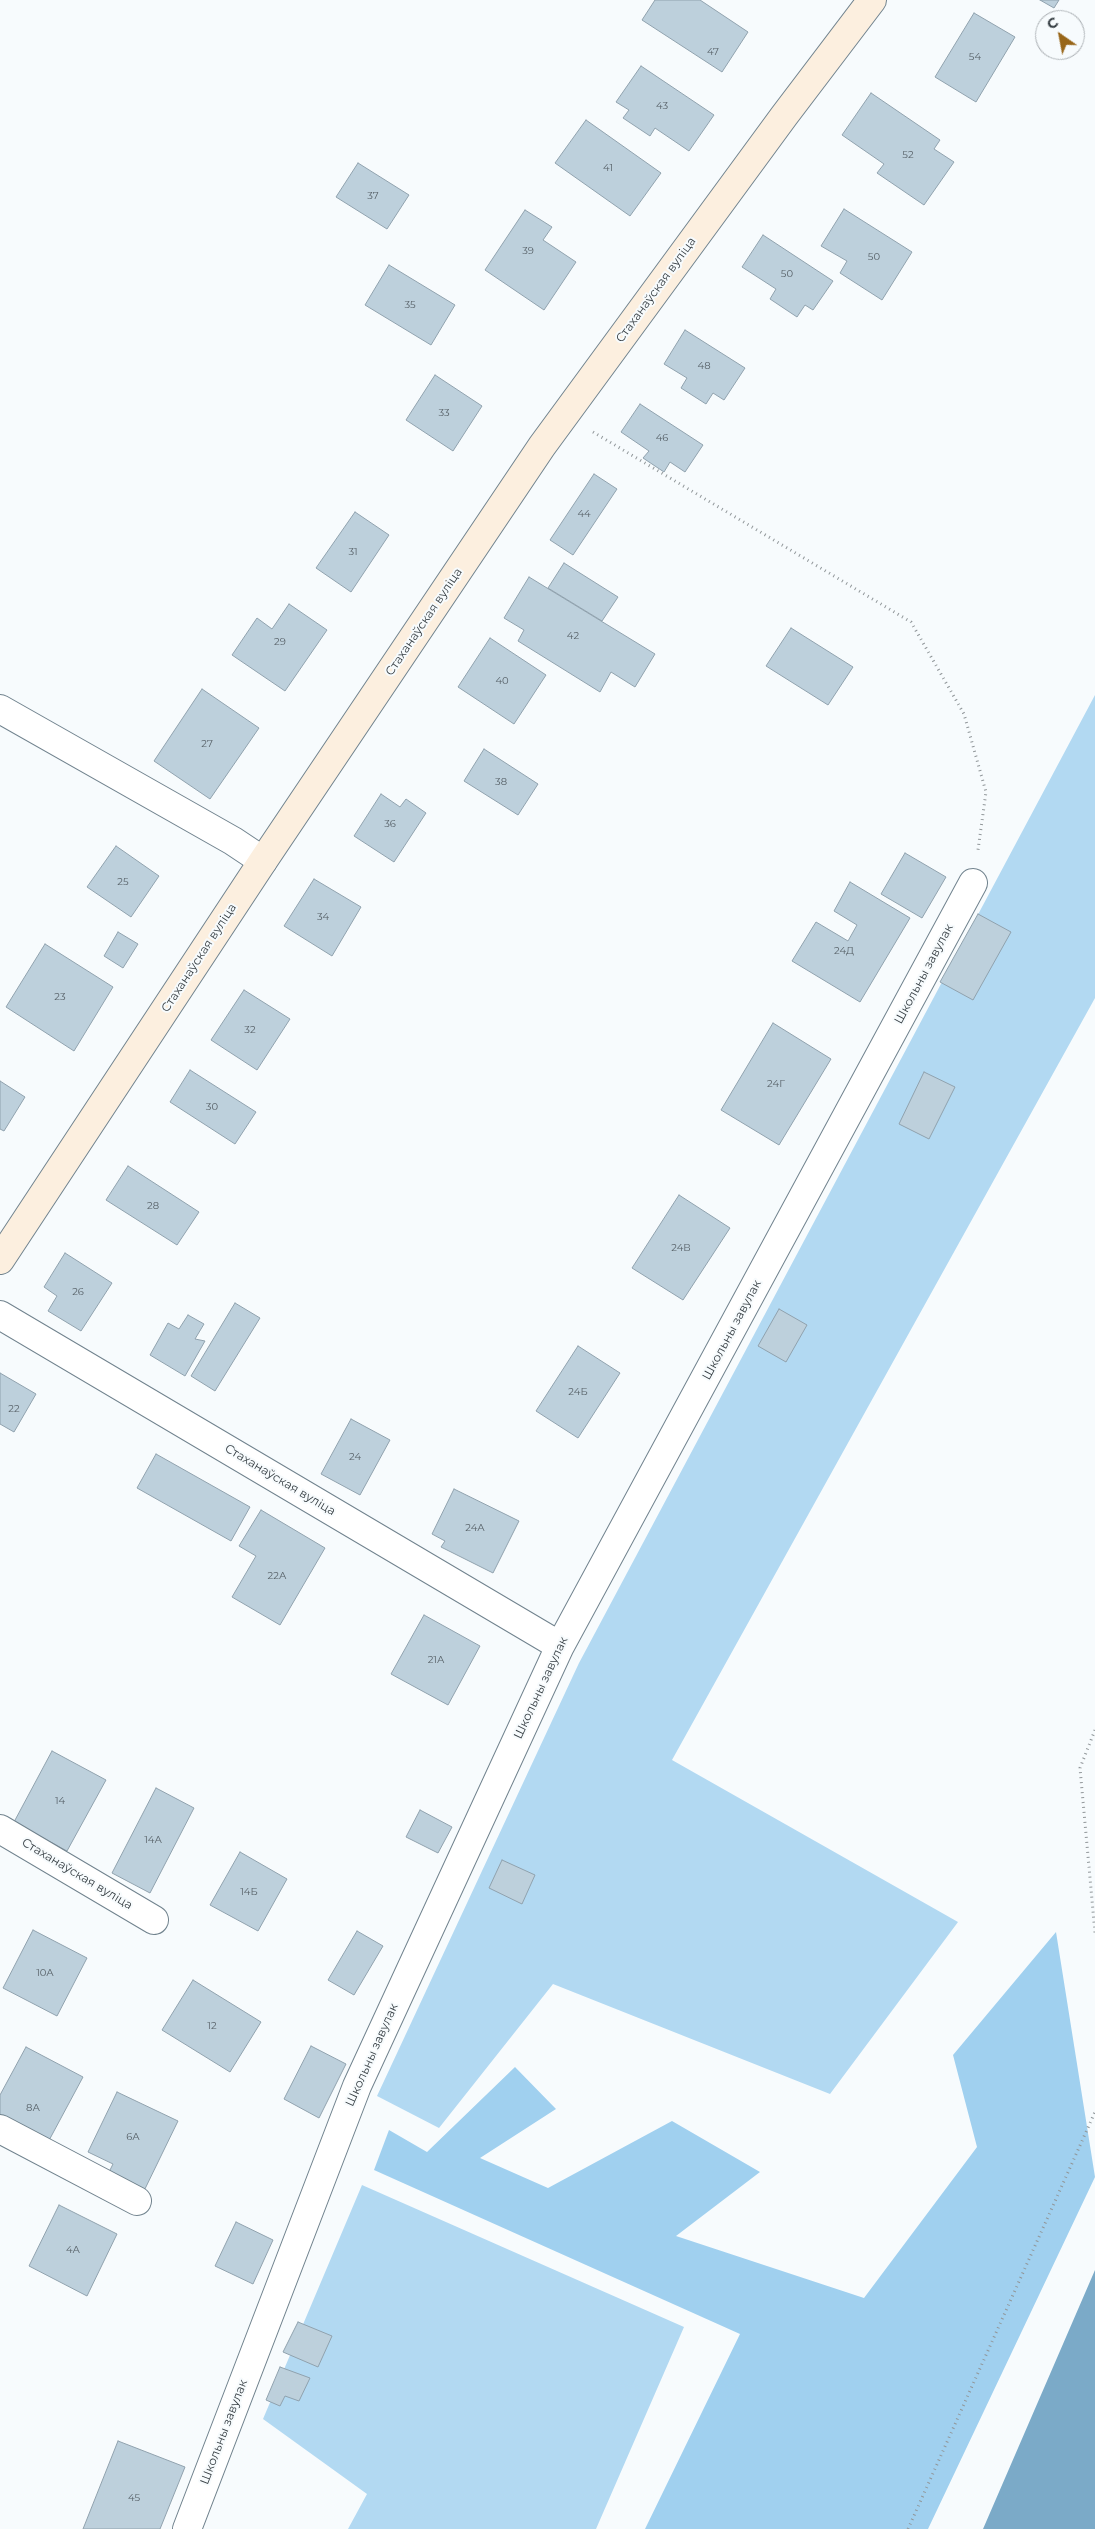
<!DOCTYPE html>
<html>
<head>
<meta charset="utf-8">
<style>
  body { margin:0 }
  #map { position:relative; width:1095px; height:2529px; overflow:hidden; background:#f7fbfd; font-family:Montserrat,sans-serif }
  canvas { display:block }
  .north { position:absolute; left:1035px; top:10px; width:50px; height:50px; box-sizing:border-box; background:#f7fbfd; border:1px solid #aaafb3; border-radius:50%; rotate:327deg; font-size:14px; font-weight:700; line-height:20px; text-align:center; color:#363e43 }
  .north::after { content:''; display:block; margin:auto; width:18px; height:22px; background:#986619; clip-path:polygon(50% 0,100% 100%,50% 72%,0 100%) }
</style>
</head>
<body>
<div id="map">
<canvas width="1095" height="2529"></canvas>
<div class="north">С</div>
</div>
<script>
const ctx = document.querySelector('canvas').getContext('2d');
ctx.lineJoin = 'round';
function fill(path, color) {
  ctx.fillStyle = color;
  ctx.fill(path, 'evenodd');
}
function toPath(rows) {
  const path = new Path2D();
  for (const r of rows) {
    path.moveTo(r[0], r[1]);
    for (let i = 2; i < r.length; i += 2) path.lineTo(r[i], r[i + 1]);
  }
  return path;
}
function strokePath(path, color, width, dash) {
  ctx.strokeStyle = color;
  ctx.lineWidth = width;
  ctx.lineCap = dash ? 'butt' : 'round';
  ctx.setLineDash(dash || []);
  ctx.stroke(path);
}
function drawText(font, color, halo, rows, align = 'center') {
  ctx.font = font + ' Montserrat,sans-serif';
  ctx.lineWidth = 4;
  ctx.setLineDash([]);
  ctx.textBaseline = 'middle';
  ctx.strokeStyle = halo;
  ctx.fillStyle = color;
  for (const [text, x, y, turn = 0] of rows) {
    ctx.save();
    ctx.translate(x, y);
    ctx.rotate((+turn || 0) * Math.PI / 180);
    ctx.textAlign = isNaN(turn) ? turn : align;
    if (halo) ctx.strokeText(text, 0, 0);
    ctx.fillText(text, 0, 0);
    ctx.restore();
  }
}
const green = toPath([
  [1095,695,1095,998,672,1760,958,1922,830,2094,553,1984,439,2128,377,2096,579,1663],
  [362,2185,684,2327,596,2529,348,2529,367,2494,263,2419]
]);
const forest = toPath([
  [1056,1932,1095,2177,928,2529,645,2529,740,2334,374,2170,389,2130,427,2152,515,2067,556,2109,480,2158,548,2188,672,2121,760,2172,676,2236,864,2298,977,2147,953,2055]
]);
const water = toPath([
  [1095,2270,1095,2529,982,2529,983,2529]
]);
const building = toPath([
  [655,0,700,0,748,32,722,72,642,20,655,0],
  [1040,0,1059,0,1054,8,1040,0],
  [974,13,1015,37,976,102,935,77,974,13],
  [641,66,714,115,689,151,655,128,650,136,623,118,629,110,616,102,641,66],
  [871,93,940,140,934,149,954,162,924,205,877,173,884,164,842,135,871,93],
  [586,120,661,173,630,216,555,163,586,120],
  [358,163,409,195,387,229,336,197,358,163],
  [844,209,912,252,882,300,840,273,847,261,821,246,844,209],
  [525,210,552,227,543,240,576,262,544,310,485,270,525,210],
  [763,235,833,281,813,310,805,305,797,317,770,299,776,289,742,267,763,235],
  [389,265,455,305,431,345,365,305,389,265],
  [685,330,745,368,724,400,713,393,706,404,681,388,687,378,664,364,685,330],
  [435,375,482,406,453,451,406,420,435,375],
  [640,404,703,445,685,472,670,462,664,472,643,458,649,451,621,432,640,404],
  [594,474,617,489,573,555,550,540,594,474],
  [355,512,389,535,351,592,316,568,355,512],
  [564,563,618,597,602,621,548,588,564,563],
  [529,577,655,654,635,687,611,672,600,692,518,641,524,630,504,618,529,577],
  [289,604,327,630,285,691,232,655,257,618,272,629,289,604],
  [791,628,853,667,828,705,766,666,791,628],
  [490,638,546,675,514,724,458,687,490,638],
  [202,689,259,728,210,799,154,761,202,689],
  [484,749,538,784,518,815,464,781,484,749],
  [381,794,400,807,406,799,426,813,394,862,354,836,381,794],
  [116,846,159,876,131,917,87,887,116,846],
  [905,853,946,877,922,918,881,894,905,853],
  [314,879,361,907,332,956,284,926,314,879],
  [850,882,910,918,860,1002,792,961,816,922,848,941,857,925,834,911,850,882],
  [978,914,1011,932,973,1000,940,982,978,914],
  [118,932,138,944,123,968,104,956,118,932],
  [45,944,113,987,74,1051,6,1007,45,944],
  [244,990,290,1019,257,1070,211,1040,244,990],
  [773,1023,831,1059,779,1145,721,1110,773,1023],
  [190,1070,256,1112,235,1144,170,1102,190,1070],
  [924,1072,955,1087,929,1139,899,1124,924,1072],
  [0,1081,25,1097,4,1131,0,1129,0,1081],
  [128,1166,199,1212,177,1245,106,1200,128,1166],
  [679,1195,730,1228,683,1300,632,1268,679,1195],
  [65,1253,112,1283,81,1331,48,1311,57,1296,44,1287,65,1253],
  [235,1303,260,1318,215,1391,191,1376,235,1303],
  [779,1309,807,1325,786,1362,758,1346,779,1309],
  [188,1315,204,1324,195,1339,205,1341,185,1376,150,1355,168,1323,179,1329,188,1315],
  [578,1346,620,1373,578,1438,536,1411,578,1346],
  [0,1373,36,1394,14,1432,0,1424,0,1373],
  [351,1419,390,1440,360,1495,321,1474,351,1419],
  [156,1454,250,1507,231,1541,137,1488,156,1454],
  [454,1489,519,1521,493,1573,441,1547,445,1541,432,1534,454,1489],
  [261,1510,325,1548,280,1625,232,1597,256,1556,239,1546,261,1510],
  [424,1615,480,1646,448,1705,391,1674,424,1615],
  [52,1751,106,1780,67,1851,14,1822,52,1751],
  [156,1788,194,1808,150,1893,112,1873,156,1788],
  [420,1810,452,1827,438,1853,406,1837,420,1810],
  [240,1852,287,1879,258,1931,210,1905,240,1852],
  [502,1860,535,1875,522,1904,489,1888,502,1860],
  [33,1930,87,1958,57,2016,3,1988,33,1930],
  [357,1931,383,1946,354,1995,328,1980,357,1931],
  [193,1980,261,2022,230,2072,162,2030,193,1980],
  [311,2046,346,2064,319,2118,284,2099,311,2046],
  [26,2047,83,2077,46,2146,0,2121,0,2095,26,2047],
  [117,2092,178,2121,142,2195,106,2178,113,2164,88,2152,117,2092],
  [59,2205,117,2234,87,2296,29,2266,59,2205],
  [236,2222,273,2240,253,2284,215,2266,236,2222],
  [298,2322,332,2336,318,2367,283,2352,298,2322],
  [280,2367,310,2378,299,2401,285,2396,280,2406,266,2400,280,2367],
  [118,2441,185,2467,160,2529,83,2529,118,2441]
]);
const path = toPath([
  [593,432,911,622,964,714,986,792,978,850],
  [1095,1730,1080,1768,1095,1933],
  [908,2529,1095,2112]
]);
const street = toPath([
  [0,709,233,841,263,861],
  [0,1315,560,1646],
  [0,1829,154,1920],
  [0,2129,137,2201],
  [187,2529,357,2086,560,1646,973,883]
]);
const secondary = toPath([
  [0,1260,263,861,542,446,784,116,872,0]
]);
const numberNames = [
  ["47",713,52],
  ["54",975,57],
  ["43",662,106],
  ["52",908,155],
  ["41",608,168],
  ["37",373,196],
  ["39",528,251],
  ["50",874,257],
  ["50",787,274],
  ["35",410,305],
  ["48",704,366],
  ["33",444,413],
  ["46",662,438],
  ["44",584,514],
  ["31",353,552],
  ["42",573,636],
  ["29",280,642],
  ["40",502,681],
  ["27",207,744],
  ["38",501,782],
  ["36",390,824],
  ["25",123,882],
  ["34",323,917],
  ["24Д",844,951],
  ["23",60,997],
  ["32",250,1030],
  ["24Г",776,1084],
  ["30",212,1107],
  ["28",153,1206],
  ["24В",681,1248],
  ["26",78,1292],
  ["24Б",578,1392],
  ["22",14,1409],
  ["24",355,1457],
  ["24А",475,1528],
  ["22А",277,1576],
  ["21А",436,1660],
  ["14",60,1801],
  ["14А",153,1840],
  ["14Б",249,1892],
  ["10А",45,1973],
  ["12",212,2026],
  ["8А",33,2108],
  ["6А",133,2137],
  ["4А",73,2250],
  ["45",134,2498]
];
const streetNames = [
  ["Стаханаўская вуліца",656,290,-54],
  ["Стаханаўская вуліца",424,622,-56],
  ["Стаханаўская вуліца",199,958,-57],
  ["Школьны завулак",924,974,-62],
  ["Школьны завулак",732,1330,-62],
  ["Стаханаўская вуліца",280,1480,31],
  ["Школьны завулак",541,1688,-65],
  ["Стаханаўская вуліца",77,1874,31],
  ["Школьны завулак",372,2055,-66],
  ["Школьны завулак",224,2432,-69]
];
fill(green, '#b2d9f2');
fill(forest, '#a0d0ef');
fill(water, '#7baac8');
fill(building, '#bdd0dc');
strokePath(building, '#90a2ae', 1);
strokePath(street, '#71838e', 30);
strokePath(secondary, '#71838e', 30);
strokePath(path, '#91979a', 3, [1, 4]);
strokePath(street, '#fff', 28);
strokePath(secondary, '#fcefdf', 28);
drawText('10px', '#586269', null, numberNames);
drawText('12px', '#363e43', '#f7fbfd', streetNames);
</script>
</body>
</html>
